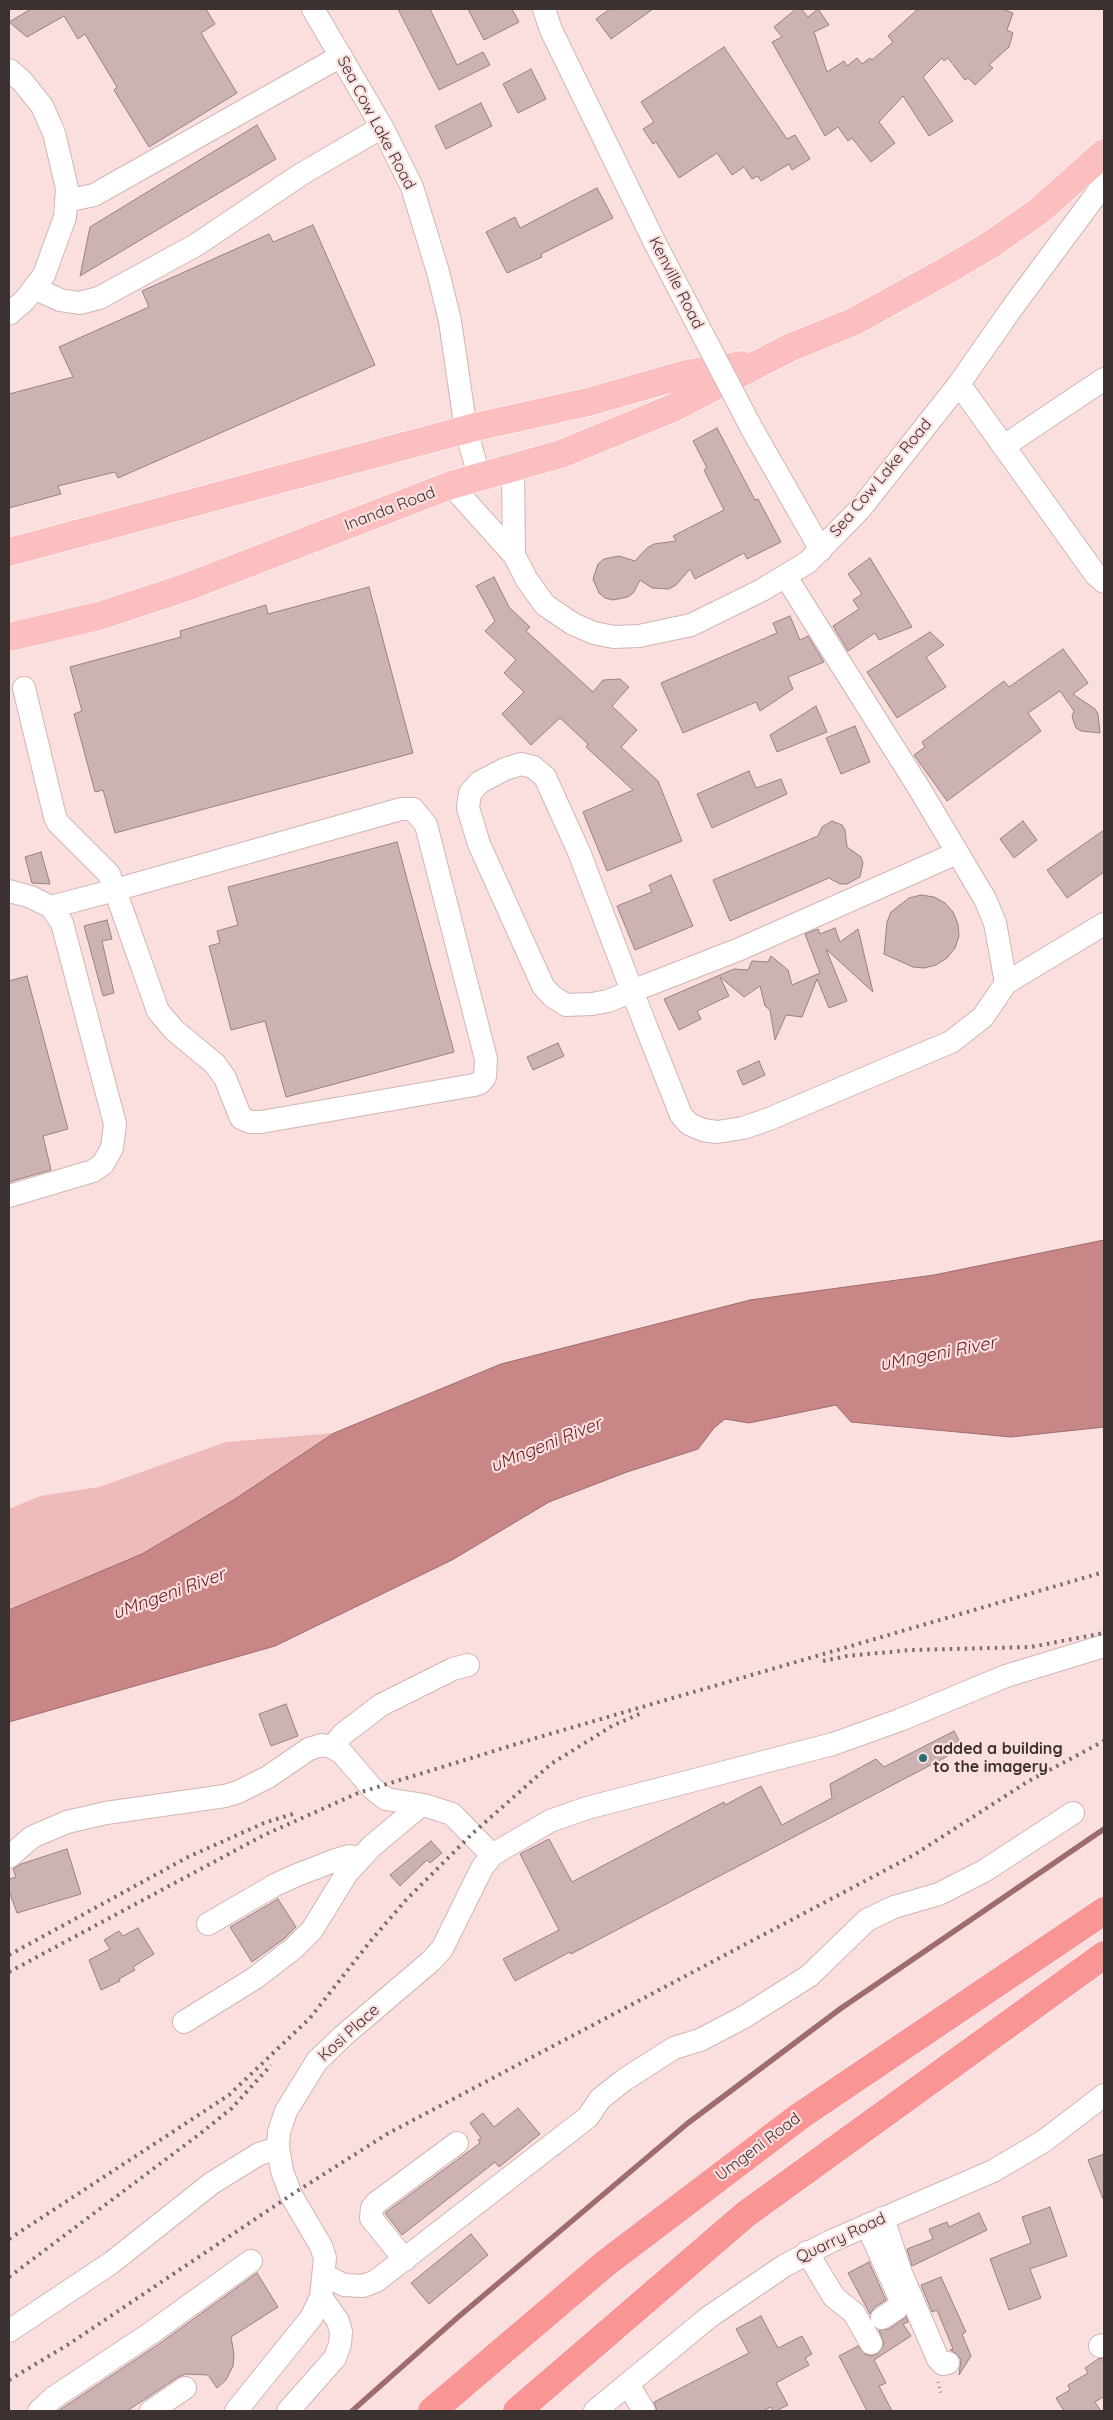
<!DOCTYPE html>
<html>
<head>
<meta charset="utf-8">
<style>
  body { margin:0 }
  #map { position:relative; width:1113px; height:2420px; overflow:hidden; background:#fadfde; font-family:Quicksand,sans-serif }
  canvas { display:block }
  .frame { position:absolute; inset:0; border:10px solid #3b3131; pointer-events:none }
</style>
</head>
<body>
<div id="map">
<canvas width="1113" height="2420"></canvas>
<div class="frame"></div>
</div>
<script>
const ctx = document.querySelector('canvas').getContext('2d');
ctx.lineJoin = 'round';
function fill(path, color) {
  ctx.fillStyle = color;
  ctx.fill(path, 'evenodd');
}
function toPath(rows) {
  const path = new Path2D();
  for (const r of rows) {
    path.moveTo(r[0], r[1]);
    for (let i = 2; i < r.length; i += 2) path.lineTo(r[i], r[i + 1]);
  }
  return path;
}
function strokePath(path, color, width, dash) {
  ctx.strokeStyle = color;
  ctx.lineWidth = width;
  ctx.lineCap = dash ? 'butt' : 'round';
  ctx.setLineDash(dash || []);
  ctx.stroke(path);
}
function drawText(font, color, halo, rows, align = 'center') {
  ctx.font = font + ' Quicksand,sans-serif';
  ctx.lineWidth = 4.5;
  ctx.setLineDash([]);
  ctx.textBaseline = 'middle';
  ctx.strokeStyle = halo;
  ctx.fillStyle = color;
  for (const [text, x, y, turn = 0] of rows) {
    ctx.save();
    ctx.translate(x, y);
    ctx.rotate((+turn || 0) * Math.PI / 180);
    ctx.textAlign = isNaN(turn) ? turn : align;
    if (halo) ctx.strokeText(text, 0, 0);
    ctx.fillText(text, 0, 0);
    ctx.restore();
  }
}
const green = toPath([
  [334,1433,235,1499,142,1554,9,1610,9,1509,40,1496,99,1487,226,1442]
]);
const water = toPath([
  [1104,1240,1104,1427,1011,1437,851,1422,836,1405,749,1423,725,1419,714,1428,698,1449,627,1472,549,1502,452,1560,275,1646,9,1722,9,1610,142,1554,235,1499,334,1433,501,1364,750,1300,934,1275,1104,1240]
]);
const stream = toPath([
  [352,2411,457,2318,688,2123,840,2009,1104,1829]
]);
const building = toPath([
  [31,9,206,9,215,24,201,33,237,93,149,147,114,90,117,87,85,34,78,39,64,16,27,37,9,22,31,9],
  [398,9,430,9,457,65,483,52,490,65,439,90,398,9],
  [468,9,512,9,519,22,484,40,468,9],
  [610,9,653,9,611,39,596,19,610,9],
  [796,9,801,9,808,17,818,9,829,25,814,32,827,72,844,61,847,66,857,58,862,64,870,58,872,60,893,42,888,36,918,9,1002,9,1013,13,1007,30,1013,33,1009,47,989,65,993,68,975,85,968,78,965,80,948,58,944,61,942,58,923,77,953,121,929,136,903,96,879,122,895,143,871,162,852,138,848,141,838,127,825,136,772,42,782,37,774,27,796,9],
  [724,47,787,139,795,135,810,159,792,170,789,164,761,181,758,176,752,179,744,167,732,175,717,153,679,178,656,142,653,144,643,129,654,122,641,102,724,47],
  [531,69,546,99,518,113,503,84,531,69],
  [481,103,492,126,446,149,435,126,481,103],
  [257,125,276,159,80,276,90,227,257,125],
  [597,188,613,218,541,254,542,257,507,273,486,232,515,217,520,228,597,188],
  [313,225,375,365,118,478,115,472,58,486,61,494,9,508,9,394,73,377,59,347,149,307,142,291,269,234,273,242,313,225],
  [717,428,755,500,758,499,781,542,747,559,744,553,695,579,690,569,676,585,669,589,652,588,640,580,634,592,628,597,613,600,605,598,599,593,593,579,598,564,604,559,619,556,635,561,647,548,654,544,676,541,673,536,724,510,704,470,707,468,693,441,717,428],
  [870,558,912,627,879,640,875,633,848,651,833,626,859,609,853,600,862,594,848,574,870,558],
  [494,577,509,607,530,627,526,631,593,692,603,680,620,679,629,687,612,706,637,730,621,747,658,781,682,841,607,871,583,812,633,790,586,747,588,744,560,718,531,745,502,714,524,692,504,673,516,660,485,631,495,621,476,586,494,577],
  [369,587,413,753,115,833,103,790,95,792,74,714,82,711,70,667,181,637,180,631,266,605,268,614,369,587],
  [790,616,800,640,808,636,824,662,788,677,793,689,760,711,756,702,683,733,661,683,777,633,773,623,790,616],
  [930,632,944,645,926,657,946,687,897,718,867,672,930,632],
  [1063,649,1088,683,1073,694,1095,709,1098,714,1100,733,1081,731,1076,728,1072,717,1074,711,1060,691,1028,713,1041,731,947,801,914,755,925,747,922,742,1004,681,1009,687,1063,649],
  [816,706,827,732,777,752,770,735,816,706],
  [855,726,870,762,841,774,826,738,855,726],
  [749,771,756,788,781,779,787,794,712,828,697,794,749,771],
  [832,821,842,825,845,830,847,847,861,857,863,863,860,877,847,884,840,884,829,878,730,921,713,880,818,836,822,827,832,821],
  [1023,821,1037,840,1014,858,1000,839,1023,821],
  [1104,830,1104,872,1067,898,1047,870,1104,830],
  [397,842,454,1052,286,1097,265,1021,231,1030,209,946,220,943,217,931,238,925,228,887,397,842],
  [41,852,50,884,32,883,25,857,41,852],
  [671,875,693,926,635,950,617,906,652,892,649,885,671,875],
  [921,895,934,897,945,903,953,912,958,924,959,936,955,948,947,958,936,965,924,968,913,967,884,954,887,922,891,912,909,898,921,895],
  [107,920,112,939,102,941,114,993,103,996,84,926,107,920],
  [835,928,840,942,858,929,873,992,826,949,847,1001,829,1008,817,979,802,1017,786,1015,775,1040,770,1010,765,1006,760,986,744,997,720,977,729,996,697,1011,701,1019,679,1030,664,999,734,969,748,970,752,961,768,962,771,956,788,970,792,985,820,973,805,934,818,929,820,934,835,928],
  [27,976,68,1129,43,1136,51,1170,9,1182,9,981,27,976],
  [558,1043,564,1056,533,1070,527,1057,558,1043],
  [759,1061,765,1075,743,1085,737,1071,759,1061],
  [286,1704,298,1736,271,1746,259,1714,286,1704],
  [954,1731,963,1748,571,1954,570,1952,515,1981,503,1959,559,1930,520,1854,549,1839,572,1882,724,1802,725,1805,761,1786,782,1825,832,1798,830,1784,876,1759,884,1767,954,1731],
  [431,1841,442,1853,430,1863,427,1860,400,1886,390,1875,431,1841],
  [67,1849,81,1894,17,1913,9,1891,9,1879,16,1877,13,1869,21,1864,67,1849],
  [278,1899,296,1927,285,1938,252,1962,230,1927,278,1899],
  [138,1928,154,1954,133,1967,135,1970,119,1979,120,1981,101,1990,89,1960,110,1949,104,1940,119,1931,123,1936,138,1928],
  [518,2108,540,2134,499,2167,495,2162,402,2235,385,2213,480,2143,478,2140,481,2138,470,2123,483,2113,494,2127,518,2108],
  [1104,2154,1104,2199,1103,2199,1088,2160,1104,2154],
  [1050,2207,1067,2256,1030,2269,1041,2298,1009,2310,990,2259,1031,2243,1022,2217,1050,2207],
  [979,2213,987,2230,912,2266,907,2249,933,2239,929,2229,947,2222,949,2227,979,2213],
  [471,2234,488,2255,429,2304,411,2283,471,2234],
  [869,2262,886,2300,875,2307,870,2314,848,2273,869,2262],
  [257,2273,278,2307,231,2337,234,2354,233,2366,226,2380,217,2388,208,2375,186,2374,178,2377,127,2411,58,2411,159,2344,257,2273],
  [941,2277,966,2332,962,2334,971,2356,959,2375,961,2360,957,2354,950,2350,953,2349,937,2310,932,2312,921,2285,941,2277],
  [761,2316,778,2348,802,2336,812,2354,805,2358,809,2365,776,2383,788,2405,776,2411,773,2411,771,2407,762,2411,657,2411,654,2402,749,2353,736,2329,761,2316],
  [906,2317,908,2322,903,2324,911,2336,874,2360,886,2383,879,2386,892,2411,867,2411,839,2356,858,2346,865,2354,871,2356,878,2354,884,2344,879,2330,889,2329,906,2317],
  [1104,2358,1104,2398,1103,2397,1095,2402,1101,2411,1064,2411,1056,2398,1070,2390,1068,2385,1088,2373,1085,2368,1098,2359,1104,2358]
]);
const path = toPath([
  [938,2382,941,2393]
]);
const minor = toPath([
  [313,9,382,127,412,187,438,272,450,321,466,430,479,476],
  [544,9,551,30,655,243],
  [9,70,22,81,42,106,54,133,67,188,65,217,44,275,25,300,9,314],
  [66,201,94,195,341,56],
  [34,288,60,300,79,303,99,298,196,245,300,175,382,127],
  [959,384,1096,575,1104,582],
  [752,429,821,550],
  [1004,446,1104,379],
  [513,469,514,555],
  [451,485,514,555,527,580,545,605,573,624,594,633,614,637,639,636,691,625,762,590,808,562,861,508,959,384,1012,308,1104,184],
  [786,577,919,788,985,899,995,923,1006,983],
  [24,688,55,817,58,823,109,874,115,890,158,1011,174,1030,215,1064,225,1078,241,1118,250,1122,261,1122,474,1085,480,1083,485,1077,486,1059,426,825,413,809,401,809,115,890,51,907],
  [957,853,740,949,632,991,608,1001,592,1004,566,1005,552,996,543,986,479,844,468,808,470,793,480,782,505,769,521,764,533,767,545,777,579,852,632,991,681,1115,689,1124,703,1130,717,1132,743,1128,769,1119,951,1042,983,1017,1006,983,1104,924],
  [9,891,31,897,51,907,62,923,115,1124,112,1148,103,1164,93,1171,9,1196],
  [332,1747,343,1734,381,1705,453,1669,468,1665],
  [9,1857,32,1837,67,1822,106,1813,225,1796,238,1792,268,1777,309,1749,322,1745,332,1747,342,1753,372,1788,386,1799,424,1805,452,1814,492,1855],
  [208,1924,275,1885,297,1875,336,1860,349,1856,361,1858],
  [184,2022,255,1978,294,1948,312,1930,347,1873,372,1846,421,1805],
  [883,2218,901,2273,938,2359,943,2364,948,2363],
  [867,2225,899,2296,900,2302,896,2309,882,2318],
  [807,2252,834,2297,854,2313,871,2343],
  [405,2260,371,2218,372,2208,376,2203,457,2143],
  [324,2275,344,2285,363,2286,376,2281,588,2117,600,2099,624,2080,674,2048,700,2040,744,2017,809,1976,867,1920,894,1907,939,1894,984,1871,1073,1813],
  [9,2331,111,2263,212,2183,259,2154,278,2148],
  [1100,2346,1104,2345],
  [628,2384,644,2411],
  [39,2411,53,2398,151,2333,251,2261],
  [151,2411,185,2388],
  [236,2411,311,2318,321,2297,325,2258,321,2246,291,2195,282,2171,278,2148,279,2132,286,2111,317,2061,343,2036,431,1961,442,1949,482,1868,492,1855,550,1821,587,1808,833,1744,900,1720,1006,1676,1104,1646],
  [288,2411,335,2358,340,2344,341,2332,338,2321,321,2297],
  [595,2411,709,2317,784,2266,829,2242,993,2171,1044,2141,1104,2095]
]);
const major = toPath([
  [9,552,475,427,588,402,686,374,742,365],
  [9,637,99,616,187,587,451,485,561,454,673,408,789,348,853,322,944,272,990,245,1039,211,1104,153]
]);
const highway = toPath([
  [432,2411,606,2263,800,2116,1104,1911],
  [517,2411,746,2214,1104,1955]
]);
const rail = toPath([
  [823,1661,847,1656,910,1650,1031,1647,1104,1633],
  [9,1955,188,1857,264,1823,296,1813],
  [9,1972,264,1835,358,1793,536,1738,1104,1572],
  [9,2239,229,2095,310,2018,373,1938,406,1900,473,1833,551,1764,612,1726,644,1712],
  [9,2277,201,2133,232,2108,271,2065],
  [9,2380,69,2344,291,2195,387,2134,914,1855,1027,1782,1104,1741]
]);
const minorBridge = toPath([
  [655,243,752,429]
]);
const markers = [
  [923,1758,5,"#246f72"]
];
const streetNames = [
  ["Sea Cow Lake Road",376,123,62],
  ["Kenville Road",676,283,63],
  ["Sea Cow Lake Road",881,478,-50],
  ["Inanda Road",390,509,-21],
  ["Kosi Place",349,2033,-42],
  ["Umgeni Road",758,2147,-37],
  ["Quarry Road",841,2238,-25]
];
const poiNames = [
  ["added a building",933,1749],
  ["to the imagery",933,1767]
];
const waterNames = [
  ["uMngeni River",938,1354,-11],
  ["uMngeni River",546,1445,-22],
  ["uMngeni River",169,1594,-20]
];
fill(green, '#ebb');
fill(water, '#c88686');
strokePath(water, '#9e6c6c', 1);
strokePath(stream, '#9e6c6c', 5.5);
fill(building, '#ccb2b2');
strokePath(building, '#9a8181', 1);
strokePath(minor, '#d0b6b5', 24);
strokePath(major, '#fff', 29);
strokePath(highway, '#fff', 29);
strokePath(path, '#9a8887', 3, [1, 4]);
strokePath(minor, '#fff', 22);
strokePath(major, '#fcbfc0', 28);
strokePath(highway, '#fa9596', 28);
strokePath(rail, '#7d6d6d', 4, [2.5, 5]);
strokePath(minorBridge, '#d0b6b5', 24, []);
strokePath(minorBridge, '#fff', 22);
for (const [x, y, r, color] of markers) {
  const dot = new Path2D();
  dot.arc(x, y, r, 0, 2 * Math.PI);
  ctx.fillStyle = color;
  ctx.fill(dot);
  strokePath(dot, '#fadfde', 2);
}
drawText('16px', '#3b3131', '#fadfde', streetNames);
drawText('bold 16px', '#3b3131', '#fadfde', poiNames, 'left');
drawText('italic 18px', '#691a22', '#fadfde', waterNames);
</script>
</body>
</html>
